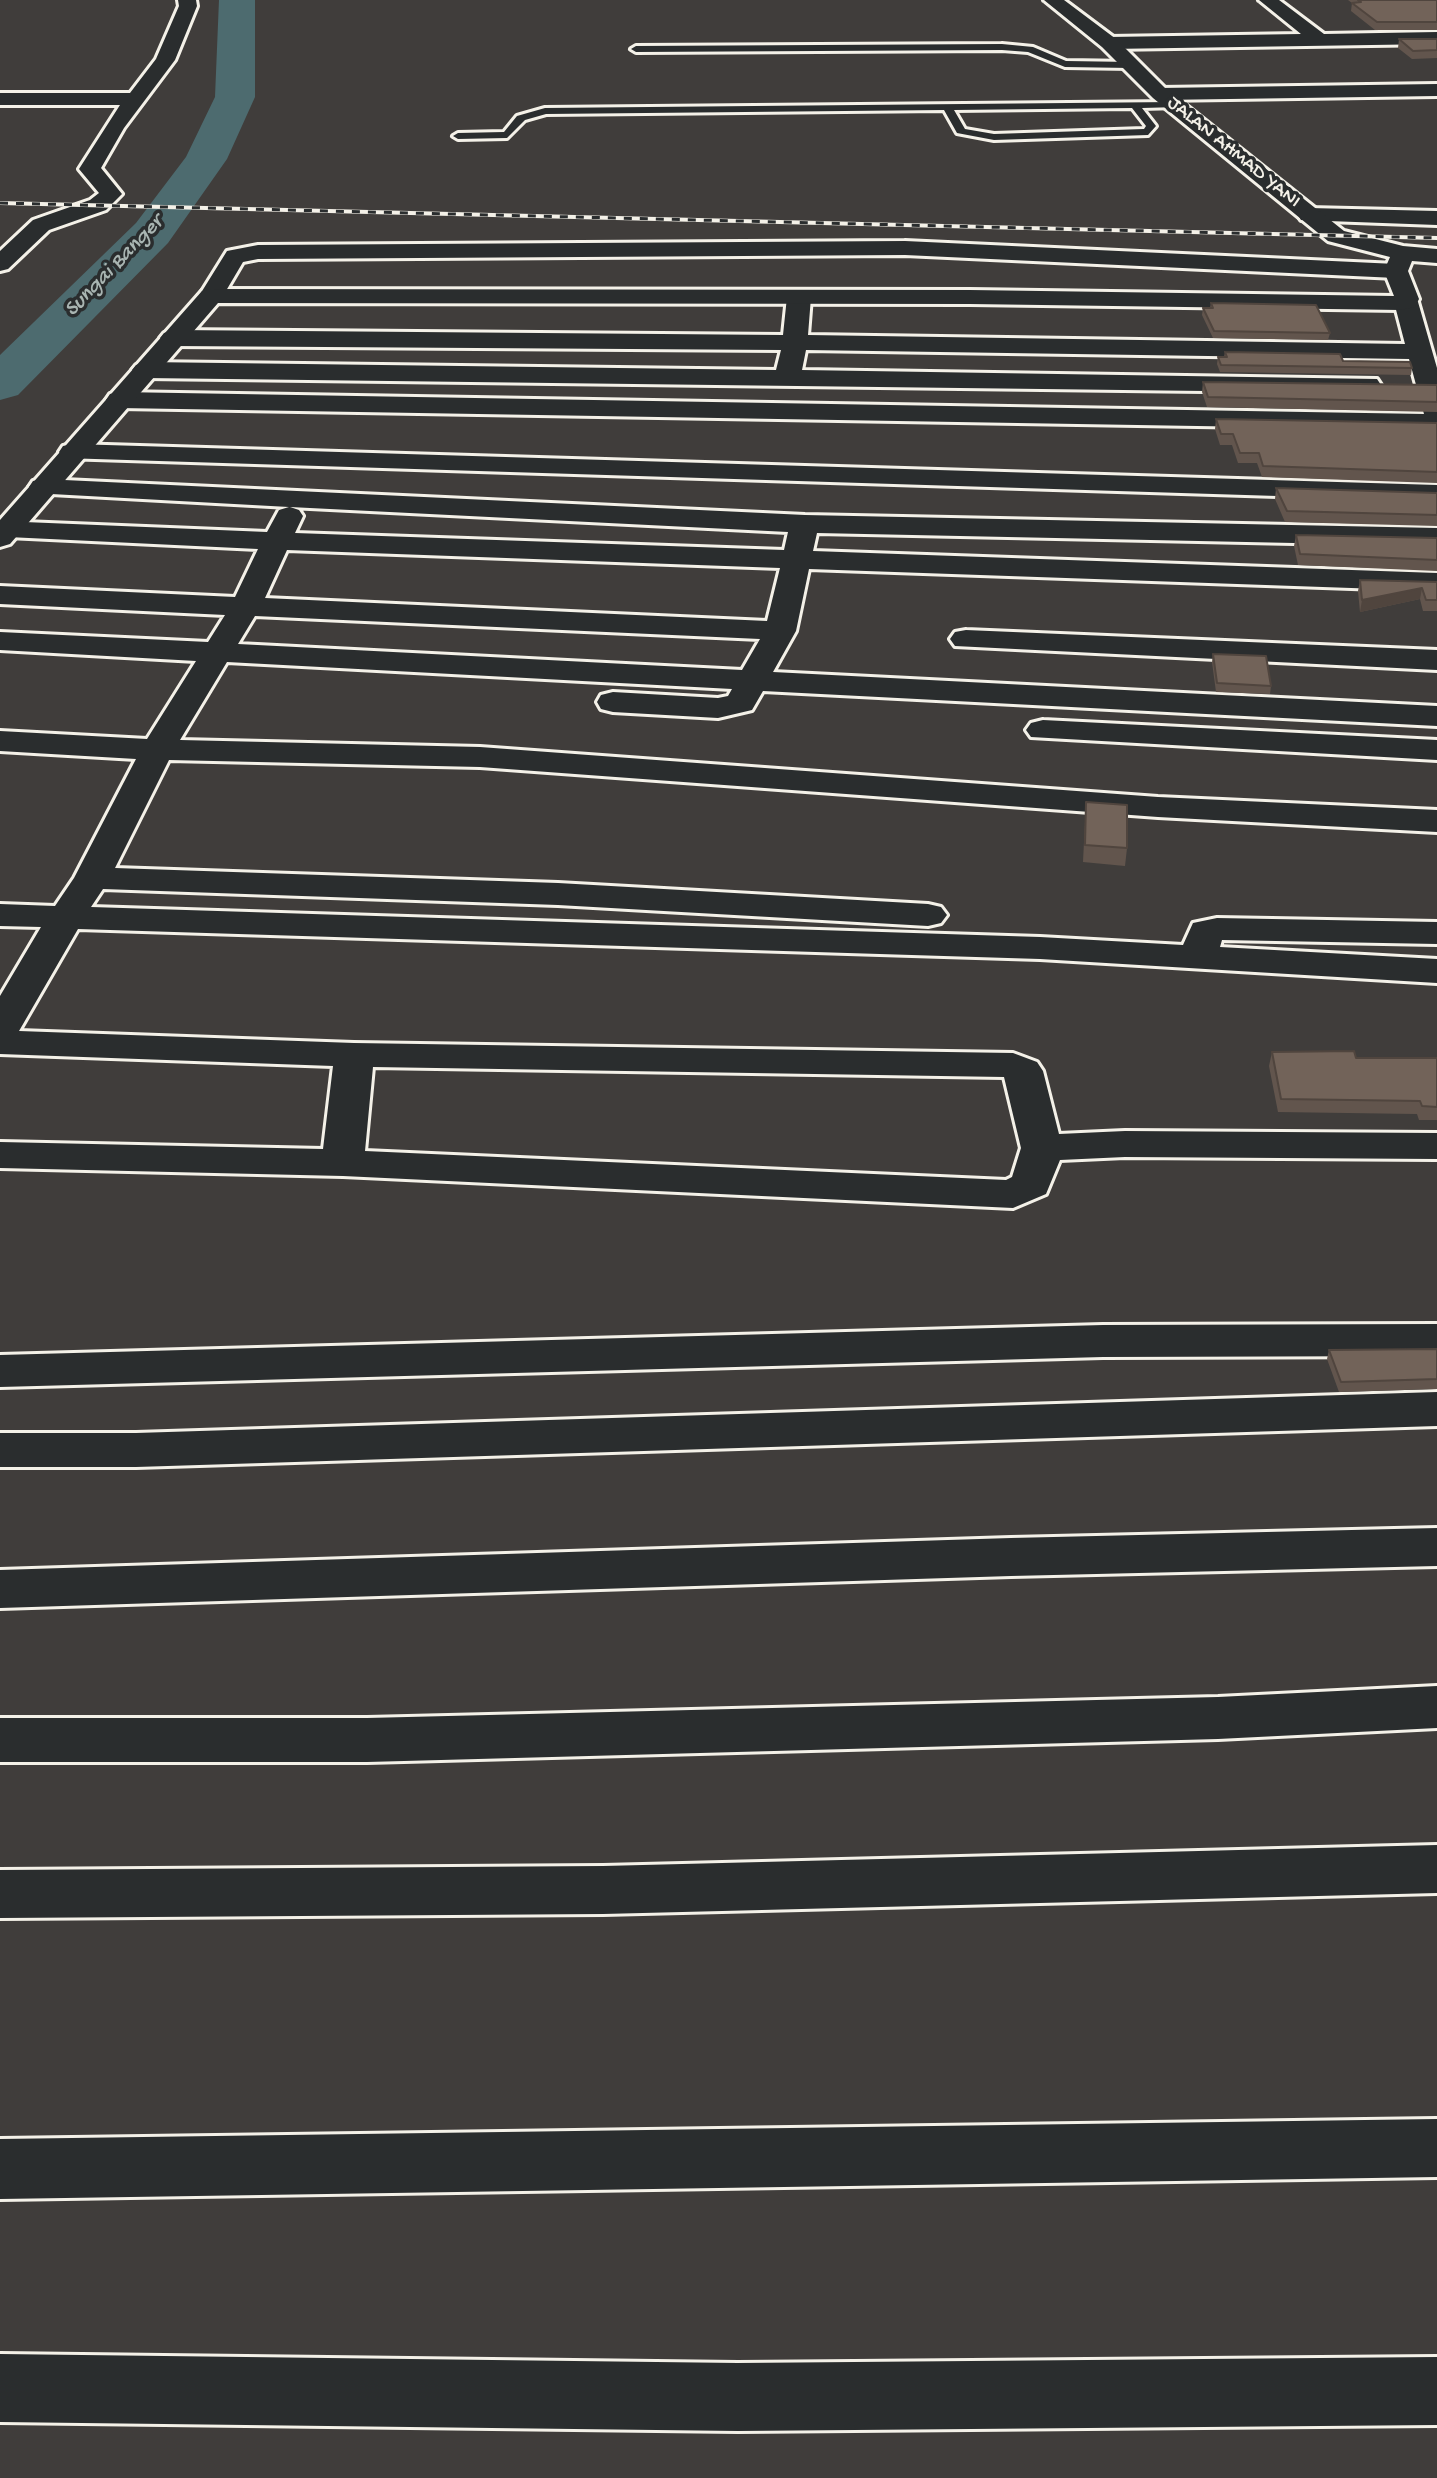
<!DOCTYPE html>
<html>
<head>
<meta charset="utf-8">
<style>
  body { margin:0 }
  canvas { display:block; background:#403d3b }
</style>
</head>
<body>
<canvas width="1437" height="2478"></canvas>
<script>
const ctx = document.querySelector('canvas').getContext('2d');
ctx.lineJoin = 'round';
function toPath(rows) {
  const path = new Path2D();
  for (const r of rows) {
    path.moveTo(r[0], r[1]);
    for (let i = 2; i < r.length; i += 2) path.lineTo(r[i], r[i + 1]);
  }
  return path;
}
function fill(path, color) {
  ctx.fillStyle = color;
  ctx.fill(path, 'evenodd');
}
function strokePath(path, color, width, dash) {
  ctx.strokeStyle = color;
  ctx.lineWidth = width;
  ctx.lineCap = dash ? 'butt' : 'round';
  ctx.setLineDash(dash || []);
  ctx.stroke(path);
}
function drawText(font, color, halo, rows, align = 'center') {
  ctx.font = font + ' "Gochi Hand",sans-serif';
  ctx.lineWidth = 7;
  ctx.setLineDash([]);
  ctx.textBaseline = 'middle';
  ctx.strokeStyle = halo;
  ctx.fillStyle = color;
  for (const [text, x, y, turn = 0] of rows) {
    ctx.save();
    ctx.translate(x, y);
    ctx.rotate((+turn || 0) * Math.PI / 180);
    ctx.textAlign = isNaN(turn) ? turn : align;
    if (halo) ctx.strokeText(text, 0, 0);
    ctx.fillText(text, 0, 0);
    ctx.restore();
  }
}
const river = toPath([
  [219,0,255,0,255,97,227,159,168,243,18,395,0,400,0,355,136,223,186,157,215,97,219,0]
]);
const lane = toPath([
  [1002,44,1033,47,1066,61,1131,62,1136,65,1131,68,1065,67,1028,52,1002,50,636,52,631,49,636,46,1002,44],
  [1174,102,1178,103,1178,107,1142,108,1156,126,1148,135,994,140,957,133,944,110,546,114,525,120,507,138,458,139,453,136,458,133,504,132,517,116,545,108,1174,102],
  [1132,108,1146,126,1144,129,994,134,965,129,954,110,1132,108]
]);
const street = toPath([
  [178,0,196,0,197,6,175,60,124,128,101,168,122,194,106,210,49,230,8,269,0,271,0,251,33,220,90,200,99,193,79,169,120,105,0,105,0,93,130,93,156,59,179,6,178,0],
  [1259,0,1279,0,1324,34,1437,32,1437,44,1109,49,1100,43,1109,37,1301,34,1259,0],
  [1437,84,1437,96,1160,100,1150,94,1160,88,1437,84],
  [1309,208,1437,211,1437,225,1301,220,1298,215,1309,208],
  [905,241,1396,264,1404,266,1408,271,1404,276,1396,278,905,255,258,259,243,262,220,301,202,301,199,296,227,251,258,245,905,241],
  [799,290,808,292,811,297,808,335,1405,344,1394,302,1397,297,1406,295,1415,297,1418,302,1437,368,1437,430,119,408,110,406,106,400,110,394,119,392,1424,414,1409,359,806,350,802,370,1377,379,1381,385,1377,391,1368,393,145,378,136,375,132,370,136,365,145,362,776,370,781,350,173,346,164,343,160,338,164,333,173,330,783,335,787,297,790,292,799,290],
  [73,444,1437,485,1437,501,63,458,59,452,63,446,73,444],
  [43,479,805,515,1437,528,1437,546,817,533,813,551,1437,573,1437,591,809,569,796,631,773,672,1437,706,1437,726,763,691,752,710,718,718,613,712,601,709,597,702,601,695,613,692,718,698,728,696,732,689,227,662,180,740,480,747,1158,797,1437,810,1437,832,1158,817,480,767,169,760,115,868,558,883,928,904,941,907,947,915,941,923,928,926,558,905,103,889,91,907,1040,937,1183,945,1193,923,1217,918,1437,922,1437,944,1222,940,1220,947,1437,959,1437,983,1040,959,78,929,19,1031,354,1043,1013,1053,1037,1062,1043,1071,1059,1134,1125,1131,1437,1133,1437,1159,1125,1157,1060,1160,1046,1194,1013,1208,343,1176,0,1168,0,1142,323,1149,333,1066,0,1054,0,996,41,927,0,926,0,904,55,906,74,878,136,759,0,751,0,731,147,739,196,661,0,650,0,632,208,642,225,615,0,604,0,586,235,597,258,549,8,537,0,535,0,521,267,532,279,510,289,507,33,493,29,487,33,481,43,479],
  [290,507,788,532,784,550,295,533,303,516,299,510,290,507],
  [287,550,780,568,767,621,265,598,287,550],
  [255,616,760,639,742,670,238,644,255,616],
  [373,1067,1004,1077,1021,1148,1012,1177,1006,1180,365,1151,373,1067],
  [966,630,1437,650,1437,670,955,646,950,639,955,632,966,630],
  [1043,720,1437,740,1437,760,1031,737,1026,730,1031,723,1043,720],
  [1437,1324,1437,1356,1103,1357,0,1387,0,1355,1103,1325,1437,1324],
  [1437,1392,1437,1426,136,1467,0,1467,0,1433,136,1433,1437,1392],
  [1437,1528,1437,1566,1011,1576,0,1608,0,1570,1011,1538,1437,1528],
  [1437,1686,1437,1728,1218,1739,367,1762,0,1762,0,1718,367,1718,1218,1697,1437,1686],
  [1437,1845,1437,1893,603,1914,0,1918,0,1870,603,1866,1437,1845],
  [1437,2119,1437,2177,0,2199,0,2139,1437,2119],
  [0,2354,738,2363,1437,2357,1437,2425,738,2431,0,2422,0,2354]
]);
const secondary = toPath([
  [1044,0,1064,0,1116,39,1167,90,1344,231,1403,246,1437,249,1437,263,1412,261,1408,271,1419,299,1415,307,1400,310,970,304,218,303,10,544,0,547,0,520,202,291,211,289,970,290,1394,296,1384,271,1390,257,1328,241,1153,98,1102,47,1044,0]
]);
const rail = toPath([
  [0,203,1437,238]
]);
const wall = toPath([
  [1348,0,1437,0,1437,30,1375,30,1351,11,1352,3],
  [1399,39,1437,39,1437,58,1412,59,1398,48],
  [1211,303,1330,333,1328,340,1213,338,1202,315,1203,308,1210,308],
  [1225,352,1343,361,1412,368,1411,375,1220,372,1217,364,1218,357,1224,357],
  [1203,382,1437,385,1437,412,1207,407,1202,392],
  [1216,419,1437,423,1437,483,1262,477,1257,463,1238,463,1232,445,1220,445,1215,429],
  [1276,488,1437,493,1437,526,1285,522,1275,499],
  [1296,535,1437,538,1437,571,1298,565,1294,546],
  [1360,580,1437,582,1437,611,1423,611,1420,599,1360,612,1358,591],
  [1213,654,1271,686,1270,694,1216,692,1212,662],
  [1086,802,1127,848,1125,866,1083,862],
  [1272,1052,1356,1058,1437,1058,1437,1120,1419,1120,1417,1114,1278,1112,1269,1066],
  [1437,1349,1437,1389,1339,1392,1327,1359,1329,1350]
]);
const shadedWall = toPath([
  [1422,588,1420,599,1360,612,1362,600]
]);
const building = toPath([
  [1358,0,1437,0,1437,22,1377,22,1352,3,1361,2,1358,0],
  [1399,39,1437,39,1437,50,1413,51,1399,39],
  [1211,303,1316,305,1330,333,1214,331,1203,308,1213,308,1211,303],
  [1225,352,1340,354,1343,361,1410,362,1412,368,1221,365,1218,357,1227,357,1225,352],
  [1203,382,1437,385,1437,402,1208,397,1203,382],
  [1216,419,1437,423,1437,472,1263,466,1259,453,1240,453,1233,434,1221,434,1216,419],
  [1276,488,1437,493,1437,515,1287,511,1276,488],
  [1296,535,1437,538,1437,560,1300,554,1296,535],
  [1360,580,1437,582,1437,600,1426,600,1422,588,1362,600,1360,580],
  [1213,654,1266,656,1271,686,1217,683,1213,654],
  [1086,802,1127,805,1127,848,1085,845,1086,802],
  [1354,1051,1356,1058,1437,1058,1437,1107,1422,1106,1420,1101,1281,1099,1272,1052,1354,1051],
  [1437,1349,1437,1379,1341,1382,1329,1350,1437,1349]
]);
const farStreetnames = [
  ["JALAN AHMAD YANI",1233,153,39]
];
const farWaternames = [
  ["Sungai Banger",115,267,-46]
];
fill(river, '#4d6b6f');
strokePath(lane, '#f4f1e8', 6);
strokePath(street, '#f4f1e8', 6);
strokePath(secondary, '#f4f1e8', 6);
fill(lane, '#2a2d2e');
fill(street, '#2a2d2e');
fill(secondary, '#2a2d2e');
strokePath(rail, '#f4f1e8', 4);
strokePath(rail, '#2a2d2e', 3, [8]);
fill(wall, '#62554d');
fill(shadedWall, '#50453e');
fill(building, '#726359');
strokePath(building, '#50453e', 2);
drawText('20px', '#f4f1e8', '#2a2d2e', farStreetnames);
drawText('italic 22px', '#a9b5b2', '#2a2d2e', farWaternames);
</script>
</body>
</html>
